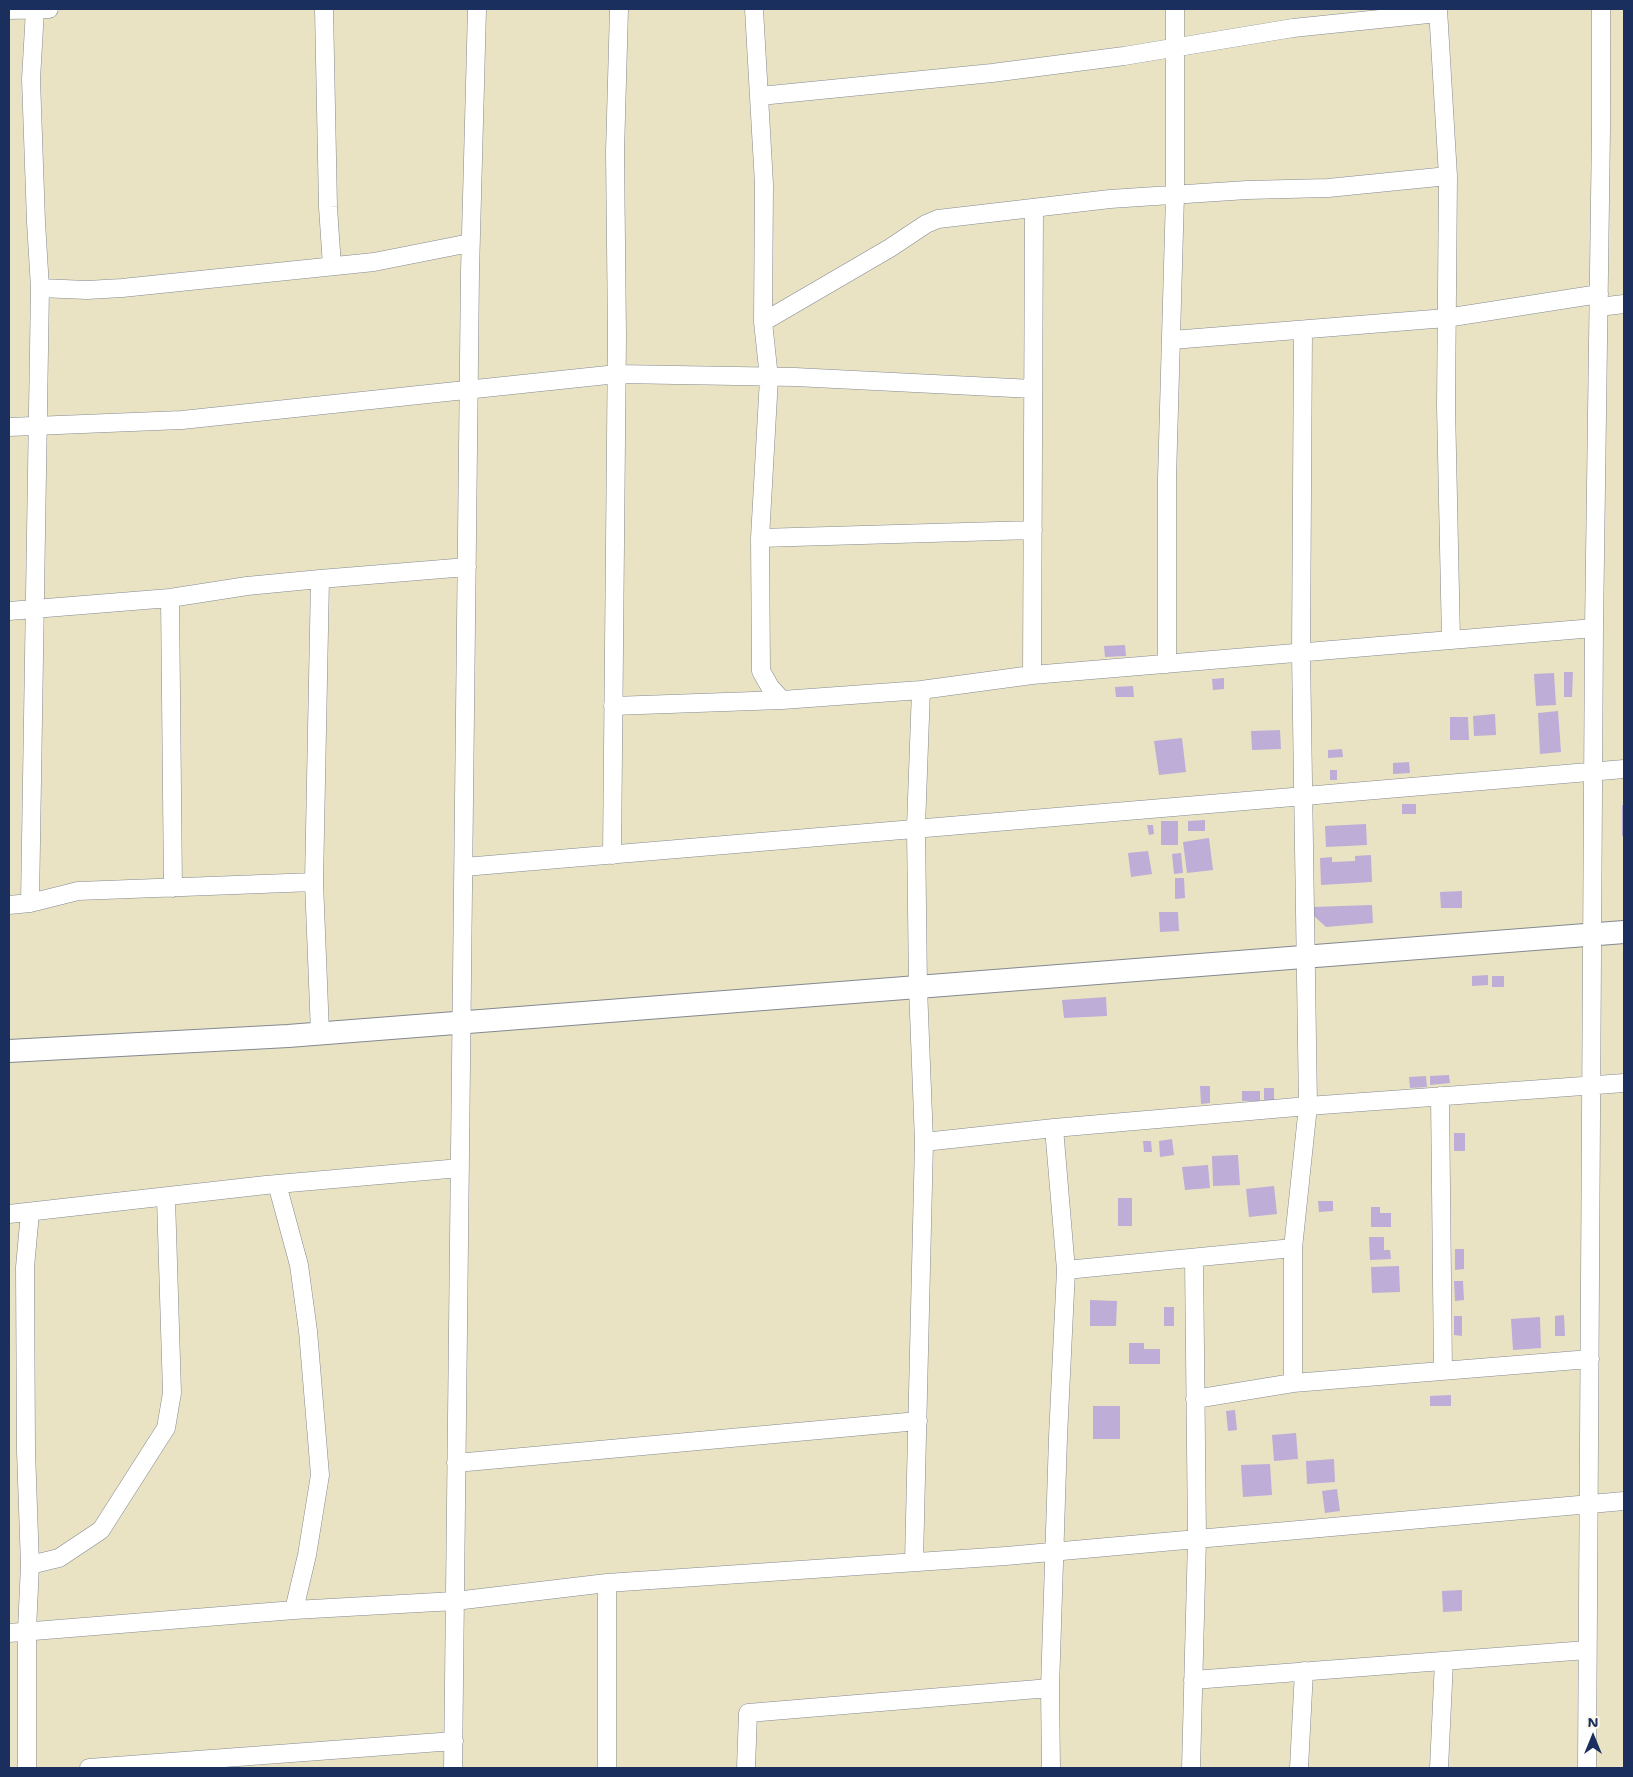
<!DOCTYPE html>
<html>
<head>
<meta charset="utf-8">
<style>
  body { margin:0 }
  #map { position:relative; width:1633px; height:1777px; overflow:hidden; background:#eae3c3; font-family:"Shantell Sans",sans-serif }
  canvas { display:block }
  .frame { position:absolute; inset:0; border:10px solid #1b2f5e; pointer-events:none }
  .north { position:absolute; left:1568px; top:1712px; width:50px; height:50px; -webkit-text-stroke:4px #fbf7ec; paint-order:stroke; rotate:0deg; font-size:14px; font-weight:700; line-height:20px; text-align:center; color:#1b2f5e }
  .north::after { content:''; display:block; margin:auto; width:18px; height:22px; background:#1b2f5e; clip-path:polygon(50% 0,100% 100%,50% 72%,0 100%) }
</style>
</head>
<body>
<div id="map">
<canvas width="1633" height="1777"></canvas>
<div class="frame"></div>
<div class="north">N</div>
</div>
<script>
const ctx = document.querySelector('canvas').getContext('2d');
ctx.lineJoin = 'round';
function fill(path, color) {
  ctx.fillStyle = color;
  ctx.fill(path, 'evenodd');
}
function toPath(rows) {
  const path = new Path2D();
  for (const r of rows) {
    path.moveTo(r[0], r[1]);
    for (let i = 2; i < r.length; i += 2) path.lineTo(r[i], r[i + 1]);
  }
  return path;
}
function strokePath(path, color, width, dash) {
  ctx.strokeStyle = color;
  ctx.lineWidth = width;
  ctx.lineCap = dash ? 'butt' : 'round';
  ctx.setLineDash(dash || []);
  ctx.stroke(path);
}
const building = toPath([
  [1125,645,1126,656,1105,657,1104,646],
  [1564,672,1573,672,1572,697,1564,697],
  [1554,673,1556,705,1536,706,1534,674],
  [1224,678,1224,689,1213,690,1212,679],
  [1133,686,1134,697,1116,697,1115,687],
  [1558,711,1561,752,1540,754,1538,713],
  [1495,714,1496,735,1474,736,1473,716],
  [1450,717,1468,717,1469,740,1450,740],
  [1280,730,1281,749,1252,750,1251,731],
  [1182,738,1186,772,1159,775,1154,741],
  [1342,749,1343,757,1328,758,1328,750],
  [1409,762,1410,773,1393,774,1393,763],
  [1330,770,1337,770,1337,780,1330,780],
  [1402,804,1416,804,1416,814,1402,814],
  [1622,805,1624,805,1624,836,1622,836],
  [1205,820,1205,831,1188,831,1188,821],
  [1161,821,1178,821,1178,845,1161,845],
  [1366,824,1367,845,1326,847,1325,826],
  [1147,825,1153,825,1154,834,1149,835],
  [1209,838,1213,870,1187,873,1183,842],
  [1148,851,1152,874,1131,877,1128,853],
  [1181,853,1183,873,1174,874,1172,854],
  [1371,855,1372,882,1321,885,1320,858,1332,857,1332,862,1355,861,1355,856],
  [1175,878,1184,878,1185,898,1175,899],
  [1462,891,1462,908,1441,908,1440,892],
  [1372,905,1373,923,1326,927,1313,915,1313,907],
  [1159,912,1178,912,1179,931,1160,932],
  [1488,975,1488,985,1472,986,1472,976],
  [1492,976,1504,976,1504,987,1492,987],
  [1106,997,1107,1016,1064,1018,1062,1000],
  [1449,1075,1450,1083,1430,1085,1430,1076],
  [1426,1076,1427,1087,1410,1088,1409,1077],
  [1200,1086,1210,1086,1210,1103,1201,1104],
  [1264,1088,1274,1088,1274,1100,1264,1100],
  [1242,1091,1260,1091,1260,1101,1242,1101],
  [1454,1133,1465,1133,1465,1151,1454,1151],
  [1172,1139,1174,1155,1160,1157,1159,1141],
  [1143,1141,1151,1141,1152,1152,1144,1152],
  [1238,1155,1240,1185,1213,1186,1212,1156],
  [1208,1165,1210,1188,1185,1190,1182,1167],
  [1274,1186,1277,1214,1249,1217,1246,1189],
  [1118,1198,1132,1198,1132,1226,1118,1226],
  [1318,1201,1333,1201,1333,1211,1319,1212],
  [1371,1207,1380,1207,1380,1213,1391,1213,1391,1227,1371,1227],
  [1369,1237,1384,1237,1384,1250,1390,1250,1391,1259,1370,1260],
  [1455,1249,1464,1249,1464,1269,1455,1270],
  [1399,1266,1400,1292,1372,1293,1371,1267],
  [1454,1281,1463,1281,1464,1300,1455,1301],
  [1090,1300,1117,1301,1116,1326,1090,1326],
  [1164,1307,1174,1307,1174,1326,1164,1326],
  [1564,1315,1565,1336,1555,1336,1555,1316],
  [1454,1316,1462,1316,1462,1336,1454,1335],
  [1540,1317,1541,1348,1513,1350,1511,1319],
  [1129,1343,1144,1343,1144,1349,1160,1349,1160,1364,1129,1364],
  [1451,1395,1451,1406,1430,1406,1430,1396],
  [1093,1406,1120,1406,1120,1439,1093,1439],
  [1235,1410,1237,1430,1228,1431,1226,1411],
  [1296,1433,1298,1459,1274,1461,1272,1435],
  [1334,1459,1335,1482,1307,1484,1306,1461],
  [1270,1464,1272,1495,1243,1497,1241,1465],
  [1337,1489,1340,1511,1325,1513,1322,1491],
  [1462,1590,1462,1611,1443,1612,1442,1591]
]);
const minor = toPath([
  [324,9,328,207,332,266],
  [754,9,764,184,763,322,769,378,760,538,761,671,770,687,782,700],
  [1438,9,1448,176,1446,406,1451,640],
  [9,10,49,9],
  [760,96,992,73,1124,56,1293,28,1438,13],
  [40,288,87,290,122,288,374,262,470,243],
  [1599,307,1624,304],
  [763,322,890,248,926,224,938,219,1110,199,1247,190,1328,188,1448,176],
  [1172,340,1446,318,1599,294],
  [9,427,182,420,617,374,795,377,1033,389],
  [760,538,1033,530],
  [170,598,173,888],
  [9,611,170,598,247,586,320,579,467,567],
  [1167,664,1167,479,1175,195,1175,9],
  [1032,675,1034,208],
  [613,706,782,700,921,690,1032,675,1594,628],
  [612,855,617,336,615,152,619,9],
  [464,867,1624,769],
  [30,903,40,288,36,222,31,79,35,10],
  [9,905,30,903,78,891,314,882],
  [320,1033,314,882,320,579],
  [1440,1096,1443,1371],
  [924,1142,1054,1128,1308,1106,1624,1083],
  [277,1184,299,1265,308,1331,320,1475,307,1555,294,1610],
  [9,1214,266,1185,460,1168],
  [1066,1270,1293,1248],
  [1293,1383,1293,1248,1308,1106,1301,653,1303,330],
  [1195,1399,1293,1383,1590,1359],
  [456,1463,918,1421],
  [914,1561,924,1142,918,987,916,827,921,690],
  [30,1565,59,1558,101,1530,166,1428,172,1393,166,1198],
  [607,1583,607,1768],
  [9,1633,294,1610,455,1601,607,1583,1006,1556,1624,1501],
  [1193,1680,1587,1650],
  [1050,1688,1058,1437,1066,1270,1054,1128],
  [27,1768,27,1630,30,1565,26,1451,25,1267,30,1213],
  [89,1768,454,1741],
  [453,1768,470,272,477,9],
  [746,1768,748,1713,1050,1688,1051,1768],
  [1191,1768,1197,1539,1194,1258],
  [1299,1768,1304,1671],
  [1439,1768,1444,1661],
  [1587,1768,1594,628,1601,129,1601,9]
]);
const tertiary = toPath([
  [9,1051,288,1036,1624,932]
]);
fill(building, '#bdadd7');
strokePath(minor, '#828990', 19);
strokePath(tertiary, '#828990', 24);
strokePath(minor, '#fff', 18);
strokePath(tertiary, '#fff', 22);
</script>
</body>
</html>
